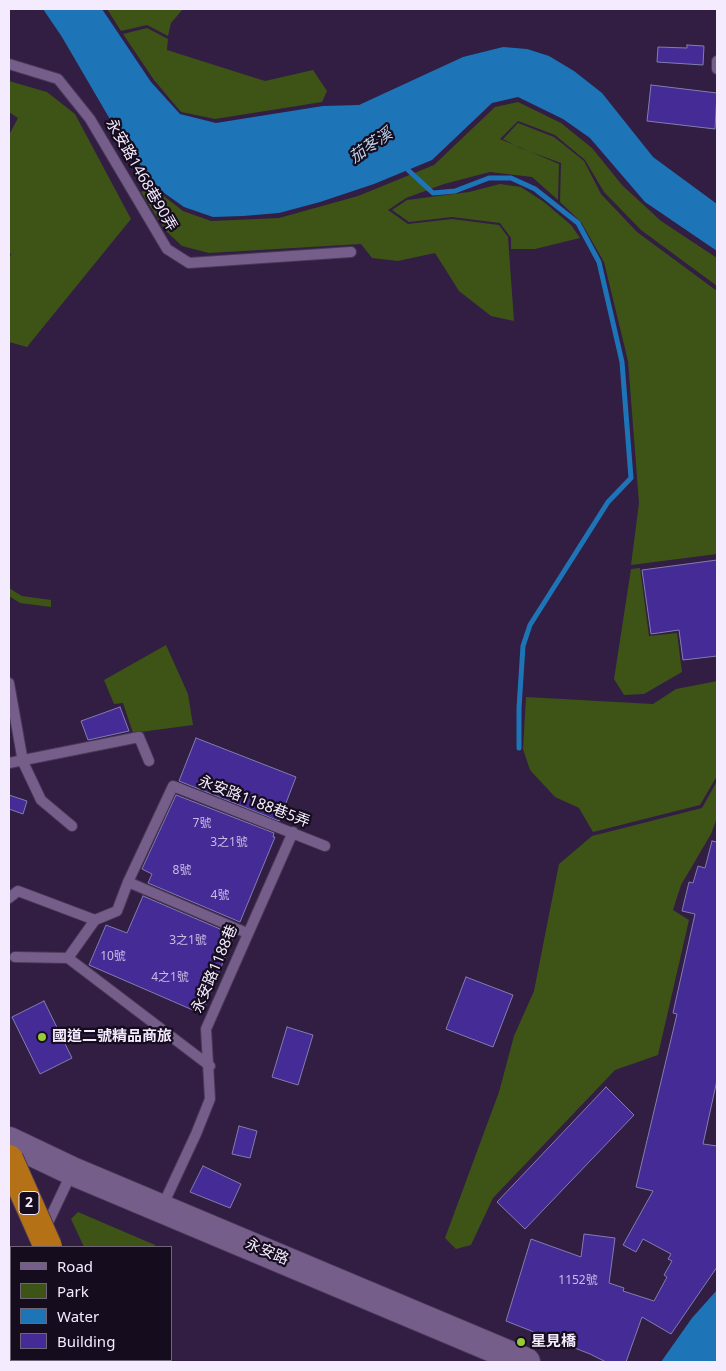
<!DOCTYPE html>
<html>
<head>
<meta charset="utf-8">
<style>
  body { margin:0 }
  #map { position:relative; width:726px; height:1371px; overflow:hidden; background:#321d43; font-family:"Noto Sans",sans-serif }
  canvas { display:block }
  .frame { position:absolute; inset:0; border:10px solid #f4ebff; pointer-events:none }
  .legend { position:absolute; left:10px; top:1246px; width:162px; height:115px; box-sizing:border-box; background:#150d1d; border:1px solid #6e6677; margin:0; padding:6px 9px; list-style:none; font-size:15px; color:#f4ebff }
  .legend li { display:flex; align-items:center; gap:10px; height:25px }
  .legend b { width:25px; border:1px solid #6e6677 }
</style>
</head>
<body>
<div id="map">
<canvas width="726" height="1371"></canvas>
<div class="frame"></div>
<ul class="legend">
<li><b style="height:6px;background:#755f8a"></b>Road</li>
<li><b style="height:14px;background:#3d5416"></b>Park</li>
<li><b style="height:14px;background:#1d75b8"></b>Water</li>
<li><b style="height:14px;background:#442b95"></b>Building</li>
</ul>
</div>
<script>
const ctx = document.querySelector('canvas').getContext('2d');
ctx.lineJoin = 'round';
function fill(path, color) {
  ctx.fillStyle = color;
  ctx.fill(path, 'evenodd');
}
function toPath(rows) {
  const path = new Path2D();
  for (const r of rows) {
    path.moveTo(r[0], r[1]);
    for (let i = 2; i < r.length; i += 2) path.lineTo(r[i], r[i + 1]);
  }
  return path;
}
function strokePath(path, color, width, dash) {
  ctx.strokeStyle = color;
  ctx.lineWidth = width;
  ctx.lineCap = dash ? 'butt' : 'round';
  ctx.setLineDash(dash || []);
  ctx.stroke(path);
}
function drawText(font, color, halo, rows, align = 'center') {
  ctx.font = font + ' "Noto Sans","Noto Sans TC",sans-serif';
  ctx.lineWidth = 4.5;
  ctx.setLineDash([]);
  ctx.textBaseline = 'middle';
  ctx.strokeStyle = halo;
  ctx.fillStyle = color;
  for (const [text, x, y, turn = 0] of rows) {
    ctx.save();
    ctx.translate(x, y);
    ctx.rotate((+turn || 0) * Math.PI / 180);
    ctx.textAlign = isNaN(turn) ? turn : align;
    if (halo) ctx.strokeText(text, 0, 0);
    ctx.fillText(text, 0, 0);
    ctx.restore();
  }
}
const green = toPath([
  [107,9,183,9,171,23,168,36,147,25,121,31],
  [147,28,168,39,167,50,265,81,313,70,327,91,322,102,215,119,181,112,154,80,123,34],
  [9,81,47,92,75,114,131,219,27,347,9,342,9,260,11,254,9,252,9,135,18,118,9,112],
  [518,102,561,123,592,148,622,185,661,221,717,258,717,286,641,230,604,192,585,160,555,135,518,121,500,139,559,164,558,200,532,177,490,172,444,184,406,198,388,210,408,224,452,219,499,225,508,237,514,321,491,316,459,291,435,253,398,261,372,258,361,244,209,253,182,246,166,231,141,192,152,187,183,211,211,221,279,218,358,196,434,165,495,107],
  [518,123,554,137,584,161,601,194,637,232,717,291,717,554,631,565,639,503,628,361,604,262,581,222,560,202,561,163,520,148,503,139],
  [500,184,521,187,544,202,571,225,580,238,535,249,511,249,511,238,500,223,452,217,409,222,392,210,407,200,469,192],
  [640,568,649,636,677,633,682,672,644,694,624,695,614,679,631,569],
  [9,588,22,596,51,600,51,607,20,603,9,596],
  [166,645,188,694,193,725,133,733,123,703,114,704,104,680],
  [717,681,717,776,700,805,593,832,579,808,555,797,530,770,523,749,526,697,653,704,676,689],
  [717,781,717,818,711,834,681,885,673,910,689,920,658,1055,615,1070,493,1198,471,1245,456,1249,445,1238,499,1092,514,1036,534,991,559,864,592,836,702,808],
  [78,1212,155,1245,154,1247,84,1247,71,1219]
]);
const water = toPath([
  [43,9,102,9,151,82,180,114,216,123,323,106,359,105,463,57,503,47,527,49,549,56,574,71,602,93,653,157,717,204,717,251,645,202,590,138,563,119,518,97,492,103,432,160,374,184,320,202,279,213,243,216,213,217,184,207,160,190,125,145,62,37],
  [717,1290,717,1362,661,1362,692,1318]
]);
const stream = toPath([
  [408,170,433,193,455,191,489,178,511,178,535,189,578,223,599,262,622,362,631,478,608,502,530,625,523,646,519,708,519,748]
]);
const building = toPath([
  [687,45,704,46,703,65,657,62,658,47,687,48,687,45],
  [651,85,717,93,715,129,647,121,651,85],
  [717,560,717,656,683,660,679,630,651,634,642,570,717,560],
  [120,707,129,731,88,740,81,721,120,707],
  [196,738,296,777,279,821,179,781,196,738],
  [9,795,27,801,23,814,9,809,9,795],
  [176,795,274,833,273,837,275,837,240,922,148,883,152,874,142,869,176,795],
  [712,841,717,842,717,1080,703,1144,717,1146,717,1267,671,1334,642,1317,626,1362,606,1362,590,1354,506,1321,531,1239,581,1257,584,1234,615,1238,609,1283,624,1288,623,1291,654,1301,667,1277,664,1275,672,1261,668,1259,671,1254,643,1239,636,1252,623,1245,653,1191,636,1187,677,1014,673,1013,695,914,682,911,689,882,693,883,698,866,705,868,712,841],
  [143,896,234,935,202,1014,89,965,106,925,127,933,143,896],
  [466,977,513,995,493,1047,446,1029,466,977],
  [44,1001,72,1058,40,1074,12,1017,44,1001],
  [287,1027,313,1035,298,1085,272,1077,287,1027],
  [606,1087,634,1115,525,1229,497,1202,606,1087],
  [239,1126,257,1131,250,1158,232,1154,239,1126],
  [203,1166,241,1184,230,1208,190,1192,203,1166]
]);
const lane = toPath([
  [717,61,717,69],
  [9,64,58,79,90,119,167,249,189,263,351,252],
  [9,683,23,762,41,800,72,826],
  [9,763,139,737,149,761],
  [128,882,247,933],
  [9,898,18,891,95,920],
  [15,957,68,958,95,920,117,911,128,882,173,786,325,846],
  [68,958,210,1066],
  [162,1207,196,1134,210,1099,206,1029,293,832],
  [45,1229,72,1172],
  [9,1307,11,1302]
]);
const secondary = toPath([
  [9,1141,72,1171,526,1362]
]);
const highway = toPath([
  [9,1262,11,1268],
  [50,1360,51,1362],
  [96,1360,97,1362]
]);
const highwayBridge = toPath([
  [9,1159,48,1247]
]);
const markers = [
  [42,1037,5,"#98cb37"],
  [521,1342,5,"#98cb37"]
];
const numberNames = [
  ["7號",202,824],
  ["3之1號",229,843],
  ["8號",182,871],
  ["4號",220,896],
  ["3之1號",188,941],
  ["10號",113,957],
  ["4之1號",170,978],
  ["1152號",578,1281]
];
const shields = [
  [29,1203,20]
];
const shieldNames = [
  ["2",29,1203]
];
const streetNames = [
  ["永安路1468巷90弄",141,175,60],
  ["永安路1188巷5弄",254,802,21],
  ["永安路1188巷",215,969,-67],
  ["永安路",267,1252,23]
];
const poiNames = [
  ["國道二號精品商旅",52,1037],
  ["星見橋",531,1342]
];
const waterNames = [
  ["茄苳溪",371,146,-35]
];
fill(green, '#3d5416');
fill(water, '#1d75b8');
strokePath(stream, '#1d75b8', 5);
fill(building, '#442b95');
strokePath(building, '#827eae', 1);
strokePath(lane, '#493858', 12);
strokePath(secondary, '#493858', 30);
strokePath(highway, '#493858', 30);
strokePath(lane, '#755f8a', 10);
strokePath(secondary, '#755f8a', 28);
strokePath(highway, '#b47115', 28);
strokePath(highwayBridge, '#493858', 30, []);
strokePath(highwayBridge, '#b47115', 28);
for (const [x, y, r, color] of markers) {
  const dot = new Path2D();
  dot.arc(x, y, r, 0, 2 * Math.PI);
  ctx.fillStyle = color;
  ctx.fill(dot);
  strokePath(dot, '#150d1d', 2);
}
drawText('12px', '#c8bbe4', null, numberNames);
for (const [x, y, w] of shields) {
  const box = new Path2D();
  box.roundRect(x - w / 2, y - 11.5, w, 23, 4);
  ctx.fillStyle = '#150d1d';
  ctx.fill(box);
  strokePath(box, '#f4ebff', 1);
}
drawText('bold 14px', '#f4ebff', null, shieldNames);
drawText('15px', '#f4ebff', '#150d1d', streetNames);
drawText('bold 15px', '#f4ebff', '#150d1d', poiNames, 'left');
drawText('italic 16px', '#bfd5eb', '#150d1d', waterNames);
</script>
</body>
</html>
